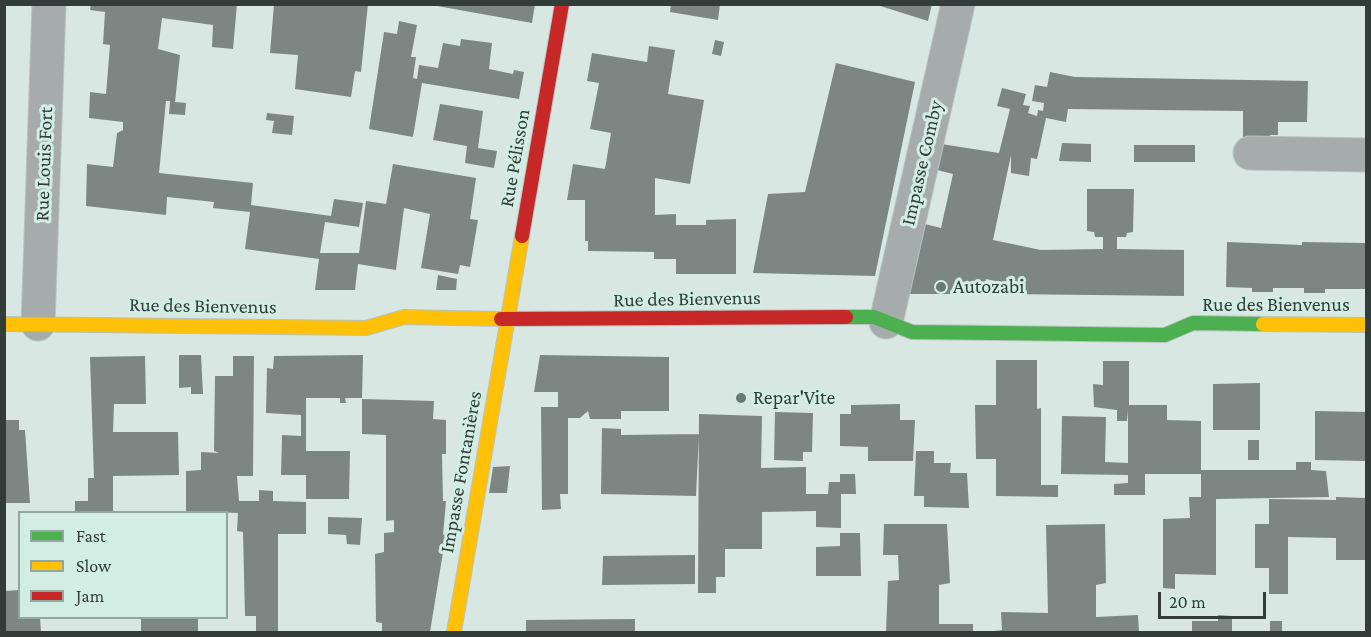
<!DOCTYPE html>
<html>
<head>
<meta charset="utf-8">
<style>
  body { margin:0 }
  #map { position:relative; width:1371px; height:637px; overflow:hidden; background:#d8e7e2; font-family:"Crimson Pro",serif }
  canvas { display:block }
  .frame { position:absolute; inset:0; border:6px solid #323d39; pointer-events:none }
  .legend { position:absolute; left:18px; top:511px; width:210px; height:108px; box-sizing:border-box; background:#d2ede3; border:2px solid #92a79f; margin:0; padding:8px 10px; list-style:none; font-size:18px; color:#323d39 }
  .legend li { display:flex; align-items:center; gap:12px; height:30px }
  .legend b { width:30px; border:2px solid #92a79f }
  .scale { position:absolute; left:1158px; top:592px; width:108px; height:27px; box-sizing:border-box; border:3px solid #323d39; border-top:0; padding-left:8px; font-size:18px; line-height:21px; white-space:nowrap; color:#323d39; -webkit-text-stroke:4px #d2ede3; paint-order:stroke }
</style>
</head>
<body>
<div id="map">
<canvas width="1371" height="637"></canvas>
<div class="frame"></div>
<ul class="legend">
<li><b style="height:8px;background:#4caf50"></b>Fast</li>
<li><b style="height:8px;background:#ffc107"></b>Slow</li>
<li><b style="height:8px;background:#c62828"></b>Jam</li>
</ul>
<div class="scale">20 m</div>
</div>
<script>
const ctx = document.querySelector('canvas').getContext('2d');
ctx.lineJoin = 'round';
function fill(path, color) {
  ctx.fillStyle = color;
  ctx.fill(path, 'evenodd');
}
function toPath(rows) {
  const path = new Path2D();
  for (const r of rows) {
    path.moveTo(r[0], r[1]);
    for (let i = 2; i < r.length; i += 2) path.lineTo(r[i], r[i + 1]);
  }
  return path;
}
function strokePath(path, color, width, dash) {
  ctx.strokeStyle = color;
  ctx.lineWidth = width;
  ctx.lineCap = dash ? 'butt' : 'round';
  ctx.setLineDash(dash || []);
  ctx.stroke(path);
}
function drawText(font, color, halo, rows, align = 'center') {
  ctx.font = font + ' "Crimson Pro",serif';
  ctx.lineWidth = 6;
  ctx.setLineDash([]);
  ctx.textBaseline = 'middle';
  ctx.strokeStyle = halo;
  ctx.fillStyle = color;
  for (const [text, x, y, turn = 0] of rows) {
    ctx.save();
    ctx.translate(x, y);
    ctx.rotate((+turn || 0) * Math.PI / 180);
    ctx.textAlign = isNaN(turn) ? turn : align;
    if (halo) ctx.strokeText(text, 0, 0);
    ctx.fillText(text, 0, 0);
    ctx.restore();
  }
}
const building = toPath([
  [91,4,237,4,233,49,212,47,213,25,162,18,158,49,180,55,175,102,186,103,185,115,169,114,170,101,166,101,159,173,253,183,251,205,331,216,334,199,363,203,359,227,325,222,320,253,359,253,366,201,386,204,393,164,476,178,470,219,478,220,470,267,460,265,458,274,421,268,430,214,404,208,396,270,358,264,355,290,315,290,319,259,245,249,250,212,213,208,214,202,167,197,166,215,86,206,87,164,113,167,117,133,123,130,123,122,89,118,90,92,106,94,110,45,103,44,105,12,90,10],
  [274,4,368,4,361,72,355,71,351,97,295,89,298,55,270,53],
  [426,4,535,4,532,23],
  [671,4,720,4,718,20,670,12],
  [874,4,932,4,928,21],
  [399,21,417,25,411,57,416,57,413,78,417,79,419,65,438,68,443,43,460,46,461,39,492,43,489,69,513,74,514,70,524,72,519,99,422,83,413,137,369,129,384,32,397,34],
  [715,40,724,42,721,56,712,54],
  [649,46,675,50,668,94,704,100,690,184,655,178,655,215,676,214,676,225,706,225,706,220,736,219,736,274,676,274,676,259,654,259,654,252,588,251,588,241,585,241,585,200,567,200,573,164,605,169,611,133,590,129,599,83,587,81,592,53,647,62],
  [836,63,915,82,875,276,753,273,768,194,805,192],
  [1050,72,1075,77,1308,81,1307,122,1278,122,1278,135,1270,135,1270,142,1243,141,1243,111,1068,109,1066,122,1046,118,1037,159,1031,158,1029,176,1011,173,1011,155,993,240,1041,250,1103,249,1103,237,1095,237,1094,232,1087,231,1087,189,1134,189,1133,232,1127,233,1126,237,1117,237,1117,249,1184,250,1184,296,1002,294,1005,283,986,279,983,294,900,294,917,222,941,228,953,174,929,168,935,143,999,153,1010,109,997,106,1002,88,1026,94,1023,105,1030,106,1028,113,1037,116,1038,110,1043,111,1044,103,1032,101,1035,85,1047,87],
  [440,104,483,111,478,148,497,151,494,168,465,163,467,146,433,140],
  [267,113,294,116,292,135,272,133,274,121,266,120],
  [1062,143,1091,144,1091,162,1059,161],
  [1134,145,1195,145,1195,162,1134,162],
  [1227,242,1302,245,1302,242,1366,243,1366,289,1325,289,1325,293,1304,293,1304,288,1273,288,1273,292,1252,292,1252,288,1226,287],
  [438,275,457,279,456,290,436,290],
  [179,355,201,355,203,394,191,394,191,387,179,388],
  [363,355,362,398,345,398,346,403,340,403,340,398,306,398,306,451,350,451,349,499,306,499,306,475,281,475,282,435,301,436,301,415,266,413,267,368,273,369,274,356],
  [540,355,669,357,669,411,621,411,621,419,590,419,588,411,580,418,568,418,568,494,560,494,561,509,542,510,541,407,558,407,558,392,534,392],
  [145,356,146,404,114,404,113,432,178,432,179,475,113,476,113,512,75,512,75,501,88,501,88,478,94,478,90,357],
  [233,356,254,356,253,476,237,476,239,501,259,501,259,490,273,491,273,501,306,502,306,534,278,534,278,632,256,632,256,616,245,616,243,532,237,531,238,513,186,511,186,471,201,470,201,452,219,453,214,451,215,376,233,376],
  [996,360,1037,360,1037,409,1041,408,1041,485,1058,485,1058,497,996,496,996,459,976,459,975,405,996,405],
  [1103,361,1129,361,1129,405,1167,405,1167,420,1201,421,1201,470,1296,470,1296,462,1311,462,1311,470,1326,471,1329,497,1216,499,1216,575,1175,574,1175,589,1163,588,1163,519,1190,518,1189,497,1201,497,1201,474,1145,474,1145,495,1114,495,1114,484,1128,483,1128,475,1061,474,1062,416,1106,417,1105,462,1128,463,1128,410,1127,421,1117,421,1117,410,1094,407,1093,384,1103,385],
  [1260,383,1260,430,1213,430,1213,384],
  [362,399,434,401,433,419,446,420,446,454,442,454,443,501,446,501,443,535,446,534,430,632,382,632,382,623,376,622,375,554,384,552,384,533,394,532,394,520,386,521,386,435,362,434],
  [900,404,900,420,915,420,913,461,868,461,868,447,840,446,840,414,851,414,851,405],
  [1315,411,1366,412,1366,461,1315,460],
  [775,412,813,413,812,452,803,452,803,461,774,460],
  [699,414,762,416,761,468,806,467,806,494,828,494,829,482,840,482,840,474,855,474,856,494,841,494,841,528,816,527,816,511,762,512,762,549,725,549,725,577,716,577,716,593,698,593],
  [4,420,19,420,19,430,25,430,30,503,4,503],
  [602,428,621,429,621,435,699,434,696,496,601,494],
  [1248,440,1259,440,1259,460,1248,460],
  [916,451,934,451,934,463,951,463,950,473,967,473,969,508,924,507,924,496,914,496],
  [510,466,507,493,489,493,493,467],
  [1336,497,1366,498,1366,560,1336,560,1336,538,1288,537,1288,594,1269,594,1269,568,1255,568,1255,524,1269,524,1269,499,1336,500],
  [328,517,362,518,360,545,347,544,346,535,328,534],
  [884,524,947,524,950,583,939,585,939,624,973,624,973,632,886,632,888,581,899,580,898,555,883,555],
  [1105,524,1106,583,1096,585,1096,617,1138,615,1139,632,985,632,1002,630,1001,612,1048,613,1046,525],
  [840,533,860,533,861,576,816,576,816,547,840,546],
  [695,555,695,584,602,585,603,556],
  [20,590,20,618,40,618,41,632,4,632,4,591],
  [1218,615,1232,616,1232,632,1192,632,1192,621,1218,621],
  [141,618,198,618,198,632,141,632],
  [635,619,635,632,526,632,526,620],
  [1270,621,1282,621,1282,632,1270,632]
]);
const street = toPath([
  [1250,153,1366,155],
  [886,322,958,4],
  [38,324,49,4]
]);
const fast = toPath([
  [846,317,874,317,912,332,1165,335,1193,323,1263,324]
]);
const slow = toPath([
  [4,324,366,328,404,317,501,319],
  [1263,324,1366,325],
  [454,632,522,236]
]);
const jam = toPath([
  [522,236,562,4],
  [501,319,846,317]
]);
const markers = [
  [941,287,6,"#6c7874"],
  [741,398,6,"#6c7874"]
];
const streetNames = [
  ["Rue Pélisson",515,158,-80],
  ["Impasse Comby",922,163,-77],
  ["Rue Louis Fort",44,164,-88],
  ["Rue des Bienvenus",687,299,-1],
  ["Rue des Bienvenus",1276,305],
  ["Rue des Bienvenus",203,306,1],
  ["Impasse Fontanières",461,472,-80]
];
const poiNames = [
  ["Autozabi",953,287],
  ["Repar'Vite",753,398]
];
fill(building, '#7c8783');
strokePath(street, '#b8c3bf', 35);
strokePath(fast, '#b8c3bf', 16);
strokePath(slow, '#b8c3bf', 16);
strokePath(jam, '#b8c3bf', 16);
strokePath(street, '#a6acab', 33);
strokePath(fast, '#4caf50', 14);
strokePath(slow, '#ffc107', 14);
strokePath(jam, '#c62828', 14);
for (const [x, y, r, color] of markers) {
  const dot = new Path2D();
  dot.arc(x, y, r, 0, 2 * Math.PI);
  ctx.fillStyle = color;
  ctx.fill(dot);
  strokePath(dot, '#d2ede3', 2);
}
drawText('20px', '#323d39', '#d2ede3', streetNames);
drawText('20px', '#323d39', '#d2ede3', poiNames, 'left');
</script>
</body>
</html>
